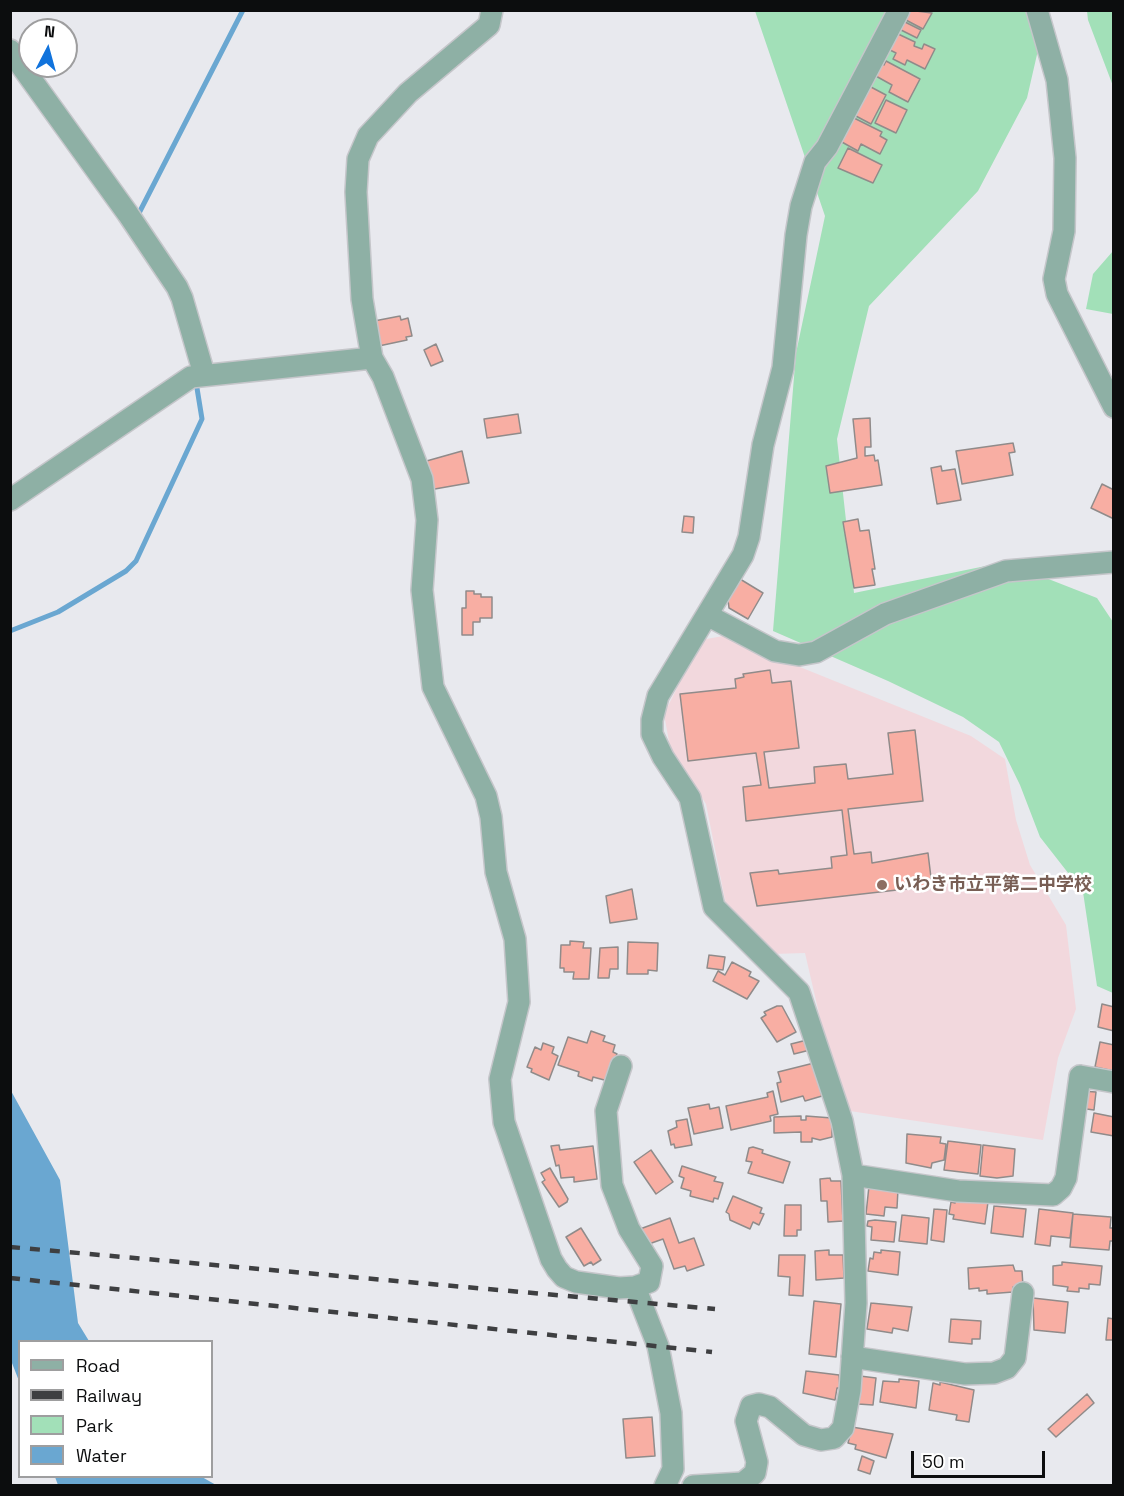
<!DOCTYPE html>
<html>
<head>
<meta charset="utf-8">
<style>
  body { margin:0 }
  #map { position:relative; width:1124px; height:1496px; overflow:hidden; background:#e8e9ee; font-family:"Space Grotesk",sans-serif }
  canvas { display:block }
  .frame { position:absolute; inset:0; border:12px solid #0c0d0e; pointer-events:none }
  .legend { position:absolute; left:18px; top:1340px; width:195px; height:138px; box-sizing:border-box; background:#fff; border:2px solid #9e9e9f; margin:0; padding:8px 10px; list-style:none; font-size:18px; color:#0c0d0e }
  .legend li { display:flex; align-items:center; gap:12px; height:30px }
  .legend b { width:30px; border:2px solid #9e9e9f }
  .north { position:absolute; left:18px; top:18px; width:60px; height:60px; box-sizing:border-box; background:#fff; border:2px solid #9e9e9f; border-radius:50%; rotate:6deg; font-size:16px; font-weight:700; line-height:24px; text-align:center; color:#0c0d0e }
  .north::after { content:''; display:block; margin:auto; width:21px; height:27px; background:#1173dc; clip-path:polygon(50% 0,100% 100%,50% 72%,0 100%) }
  .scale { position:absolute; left:911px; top:1451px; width:134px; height:27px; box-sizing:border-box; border:3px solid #0c0d0e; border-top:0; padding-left:8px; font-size:18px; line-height:21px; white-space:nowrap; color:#0c0d0e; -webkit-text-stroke:4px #fff; paint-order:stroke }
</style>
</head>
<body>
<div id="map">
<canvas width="1124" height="1496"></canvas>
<div class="frame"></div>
<ul class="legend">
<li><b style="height:8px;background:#8eb0a5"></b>Road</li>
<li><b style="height:8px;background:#3e3f41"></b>Railway</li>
<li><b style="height:16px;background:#a2e0b8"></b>Park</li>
<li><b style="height:16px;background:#6aa7d1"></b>Water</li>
</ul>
<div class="north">N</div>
<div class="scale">50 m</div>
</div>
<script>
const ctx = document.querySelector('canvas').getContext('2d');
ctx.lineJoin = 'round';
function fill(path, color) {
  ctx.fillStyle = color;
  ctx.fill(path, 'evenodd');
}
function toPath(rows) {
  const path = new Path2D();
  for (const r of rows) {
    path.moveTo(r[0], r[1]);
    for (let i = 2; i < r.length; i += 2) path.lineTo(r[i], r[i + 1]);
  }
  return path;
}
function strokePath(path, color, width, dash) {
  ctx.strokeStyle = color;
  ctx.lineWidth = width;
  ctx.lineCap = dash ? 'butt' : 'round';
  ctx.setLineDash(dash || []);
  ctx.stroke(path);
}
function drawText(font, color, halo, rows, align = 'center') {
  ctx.font = font + ' "Space Grotesk","Noto Sans JP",sans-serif';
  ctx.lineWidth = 5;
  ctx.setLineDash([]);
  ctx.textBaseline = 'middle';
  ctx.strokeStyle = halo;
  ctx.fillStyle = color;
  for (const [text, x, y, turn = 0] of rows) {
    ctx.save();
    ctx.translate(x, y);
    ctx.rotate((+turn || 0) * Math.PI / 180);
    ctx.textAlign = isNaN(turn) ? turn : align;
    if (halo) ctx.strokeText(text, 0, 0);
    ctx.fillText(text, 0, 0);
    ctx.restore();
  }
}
const education = toPath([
  [723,636,971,736,1005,759,1016,820,1030,865,1066,925,1076,1009,1058,1058,1043,1140,850,1111,823,1031,805,953,773,954,726,905,706,804,670,747,664,714,701,640]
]);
const green = toPath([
  [755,11,1047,11,1027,98,978,191,869,306,837,439,854,593,1005,562,1097,598,1113,622,1113,993,1097,986,1083,892,1040,837,1020,785,999,742,963,717,888,681,773,631,796,353,825,216],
  [1087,11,1113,11,1113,86,1088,20],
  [1113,251,1113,314,1086,309,1093,274]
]);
const water = toPath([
  [10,1089,60,1180,78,1323,89,1341,20,1342,19,1381,10,1358],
  [55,1477,202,1477,216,1485,58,1485]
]);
const stream = toPath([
  [137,217,243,10],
  [10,631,58,612,126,571,136,561,202,419,196,382]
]);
const building = toPath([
  [908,10,932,13,923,29,904,19,908,10],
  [903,21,921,30,917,38,899,29,903,21],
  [896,33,915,42,914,46,922,49,924,44,935,49,925,69,907,60,905,65,893,59,896,53,888,49,896,33],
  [886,61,920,79,908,102,889,92,892,85,874,75,881,63,884,65,886,61],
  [869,86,886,95,871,124,854,115,869,86],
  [886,100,907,110,896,133,875,123,886,100],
  [852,117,882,132,880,136,887,140,880,154,861,144,858,151,840,141,852,117],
  [848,148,882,165,873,183,838,168,848,148],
  [400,316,401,320,408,318,412,336,406,337,407,340,374,347,369,322,400,316],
  [436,344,443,361,431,366,424,350,436,344],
  [518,414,521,433,487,438,484,419,518,414],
  [870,418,871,447,865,447,865,456,874,455,875,461,878,460,882,485,830,493,826,466,857,458,853,419,870,418],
  [1013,443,1015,452,1009,453,1013,475,962,484,956,451,1013,443],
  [462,451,469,483,429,490,423,462,462,451],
  [941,466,942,471,955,469,961,500,937,504,931,468,941,466],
  [1102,484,1114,490,1114,519,1091,508,1102,484],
  [684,516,694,517,693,533,682,532,684,516],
  [858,519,860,531,869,530,875,569,872,569,875,585,854,588,843,522,858,519],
  [740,579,763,593,748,619,729,608,728,600,740,579],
  [466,591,474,591,474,594,481,594,481,597,492,597,492,618,480,618,480,622,473,622,473,635,462,635,462,608,466,608,466,591],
  [770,670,772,683,791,681,799,748,764,752,769,788,815,783,814,767,846,764,848,779,893,774,888,733,915,730,923,801,848,809,854,854,871,852,872,863,928,853,932,886,757,906,750,873,778,870,779,874,832,868,831,857,847,855,842,810,746,821,743,787,761,785,756,753,688,761,680,694,736,688,735,679,744,677,743,674,770,670],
  [632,889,637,919,610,923,606,896,632,889],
  [570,941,584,942,583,948,591,948,589,979,573,979,574,972,564,972,564,968,560,968,561,945,570,945,570,941],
  [628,942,658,943,657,971,648,970,648,974,627,974,628,942],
  [618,947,618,969,610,969,609,978,598,978,600,948,618,947],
  [709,955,725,957,723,970,707,968,709,955],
  [732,962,751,972,749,976,759,981,747,999,713,981,718,971,725,975,732,962],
  [1102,1004,1114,1007,1114,1031,1098,1027,1102,1004],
  [777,1006,782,1006,796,1032,777,1042,761,1018,766,1015,764,1012,777,1006],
  [591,1031,605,1036,603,1041,615,1045,613,1052,617,1054,608,1081,593,1077,592,1081,578,1076,579,1072,558,1065,568,1037,587,1043,591,1031],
  [807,1040,810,1050,794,1054,791,1044,807,1040],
  [1100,1042,1114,1045,1114,1071,1095,1067,1100,1042],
  [543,1043,554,1047,552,1053,558,1056,549,1080,531,1072,532,1069,527,1067,535,1047,541,1050,543,1043],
  [814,1063,822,1096,805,1101,803,1096,781,1102,777,1083,781,1082,778,1072,814,1063],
  [773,1091,778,1114,770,1116,771,1121,731,1130,726,1106,768,1097,767,1093,773,1091],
  [1081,1091,1096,1092,1094,1110,1079,1108,1081,1091],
  [709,1104,710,1109,719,1107,723,1128,694,1134,688,1108,709,1104],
  [1094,1113,1114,1117,1114,1136,1091,1132,1094,1113],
  [801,1116,801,1120,806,1120,806,1116,832,1118,832,1137,820,1140,812,1138,812,1142,801,1142,801,1132,774,1133,774,1117,801,1116],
  [687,1119,692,1145,675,1148,674,1144,671,1145,668,1131,677,1127,676,1121,687,1119],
  [907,1134,941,1137,940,1143,946,1144,944,1160,932,1163,931,1168,906,1163,907,1134],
  [948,1141,981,1145,978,1174,944,1170,948,1141],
  [559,1145,560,1150,593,1146,597,1179,574,1182,574,1177,561,1178,559,1165,556,1166,551,1146,559,1145],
  [983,1145,1015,1149,1013,1176,997,1178,980,1176,983,1145],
  [753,1147,763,1150,762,1153,790,1162,783,1183,748,1173,752,1162,746,1161,749,1148,753,1147],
  [651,1150,673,1182,656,1194,634,1162,651,1150],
  [682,1166,716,1177,714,1181,723,1183,718,1199,714,1198,713,1202,690,1196,691,1191,681,1188,684,1178,679,1176,682,1166],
  [550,1168,568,1199,567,1202,559,1207,542,1182,545,1180,541,1173,550,1168],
  [830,1178,831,1181,841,1181,843,1221,828,1222,827,1201,821,1201,820,1179,830,1178],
  [869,1186,898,1189,897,1208,885,1207,884,1216,866,1214,869,1186],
  [733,1196,762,1208,760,1213,764,1214,759,1225,753,1222,750,1229,730,1220,729,1214,726,1212,733,1196],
  [956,1197,988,1202,985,1224,953,1219,954,1215,949,1214,951,1202,955,1203,956,1197],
  [785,1205,801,1205,801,1230,797,1230,797,1236,784,1236,785,1205],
  [994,1206,1026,1209,1023,1237,991,1233,994,1206],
  [934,1209,947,1210,944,1242,931,1240,934,1209],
  [1039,1209,1073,1213,1070,1238,1051,1236,1050,1246,1035,1244,1039,1209],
  [1073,1214,1111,1217,1110,1228,1114,1228,1114,1236,1113,1241,1110,1241,1109,1250,1070,1247,1073,1214],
  [902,1215,929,1218,927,1244,899,1241,902,1215],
  [670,1218,679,1243,694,1238,704,1265,687,1271,685,1266,674,1269,663,1239,646,1245,640,1229,670,1218],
  [875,1220,896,1222,894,1242,871,1240,872,1227,867,1226,868,1221,875,1220],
  [581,1228,601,1260,593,1265,591,1262,584,1266,566,1237,581,1228],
  [829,1250,829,1255,843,1255,844,1278,816,1280,815,1251,829,1250],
  [881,1250,900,1252,898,1275,868,1271,870,1258,873,1259,874,1252,881,1253,881,1250],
  [779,1255,805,1255,803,1296,789,1295,790,1277,778,1276,779,1255],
  [1062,1262,1102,1266,1100,1285,1089,1284,1089,1289,1079,1288,1079,1292,1067,1291,1068,1287,1053,1285,1053,1266,1062,1265,1062,1262],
  [1013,1265,1015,1271,1022,1271,1023,1286,1013,1287,1013,1292,987,1294,987,1290,979,1291,979,1288,969,1289,968,1268,1013,1265],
  [1033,1298,1068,1302,1065,1333,1034,1330,1033,1298],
  [814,1301,841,1304,836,1357,809,1354,814,1301],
  [871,1303,912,1307,908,1331,893,1328,892,1333,867,1329,871,1303],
  [1108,1318,1114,1319,1114,1340,1106,1340,1108,1318],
  [951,1319,981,1321,980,1339,972,1339,972,1344,949,1342,951,1319],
  [806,1371,839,1375,840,1388,837,1388,835,1400,803,1393,806,1371],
  [860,1376,876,1378,873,1405,858,1404,860,1376],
  [899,1379,919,1381,916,1408,880,1402,883,1381,899,1382,899,1379],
  [940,1382,974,1390,969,1422,956,1420,957,1415,929,1410,933,1383,940,1385,940,1382],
  [1087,1394,1094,1403,1056,1437,1048,1429,1087,1394],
  [652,1417,655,1456,626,1458,623,1419,652,1417],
  [852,1427,893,1434,886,1458,855,1449,856,1445,848,1443,852,1427],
  [862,1456,874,1461,870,1474,858,1470,862,1456]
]);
const minor = toPath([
  [492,10,489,25,408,93,368,136,358,159,356,192,362,299,372,358,383,377,422,479,427,520,422,590,433,687,486,796,491,817,496,872,515,939,519,1002,500,1079,504,1122,551,1259,557,1269,564,1277,576,1282,619,1288,635,1287,649,1282,652,1266,629,1229,612,1185,606,1111,621,1066],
  [1037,10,1057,80,1065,158,1064,231,1054,279,1057,294,1114,407],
  [10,50,128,214,177,287,182,298,204,374],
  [10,500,191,377,372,358],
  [707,615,775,651,799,655,816,652,885,614,1006,571,1114,562],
  [853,1175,958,1191,1053,1195,1061,1188,1066,1178,1080,1076,1114,1082],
  [635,1287,658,1346,671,1413,673,1469,665,1486],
  [852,1357,965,1374,994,1373,1007,1368,1015,1358,1023,1293],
  [693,1486,743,1483,755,1473,757,1462,746,1421,751,1406,759,1404,770,1407,804,1435,821,1440,834,1438,843,1428,850,1390,856,1303,853,1175,842,1121,799,992,714,907,690,798,663,757,652,734,652,720,658,696,743,555,749,537,763,445,783,368,796,235,801,206,815,162,827,147,899,10]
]);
const rail = toPath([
  [10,1247,715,1309],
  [10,1278,712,1352]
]);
const markers = [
  [882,885,6,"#8d6e63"]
];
const educationNames = [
  ["いわき市立平第二中学校",894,885]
];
fill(education, '#f2d8dd');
fill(green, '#a2e0b8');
fill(water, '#6aa7d1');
strokePath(stream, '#6aa7d1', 5);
fill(building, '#f8aea3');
strokePath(building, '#908b8a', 1.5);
strokePath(minor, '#c5c6ca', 24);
strokePath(minor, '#8eb0a5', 21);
strokePath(rail, '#3e3f41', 4.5, [10, 10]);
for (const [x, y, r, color] of markers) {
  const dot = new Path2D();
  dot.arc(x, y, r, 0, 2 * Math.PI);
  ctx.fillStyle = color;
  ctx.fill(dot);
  strokePath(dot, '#fff', 2);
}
drawText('bold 18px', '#785e54', '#fff', educationNames, 'left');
</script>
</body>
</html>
